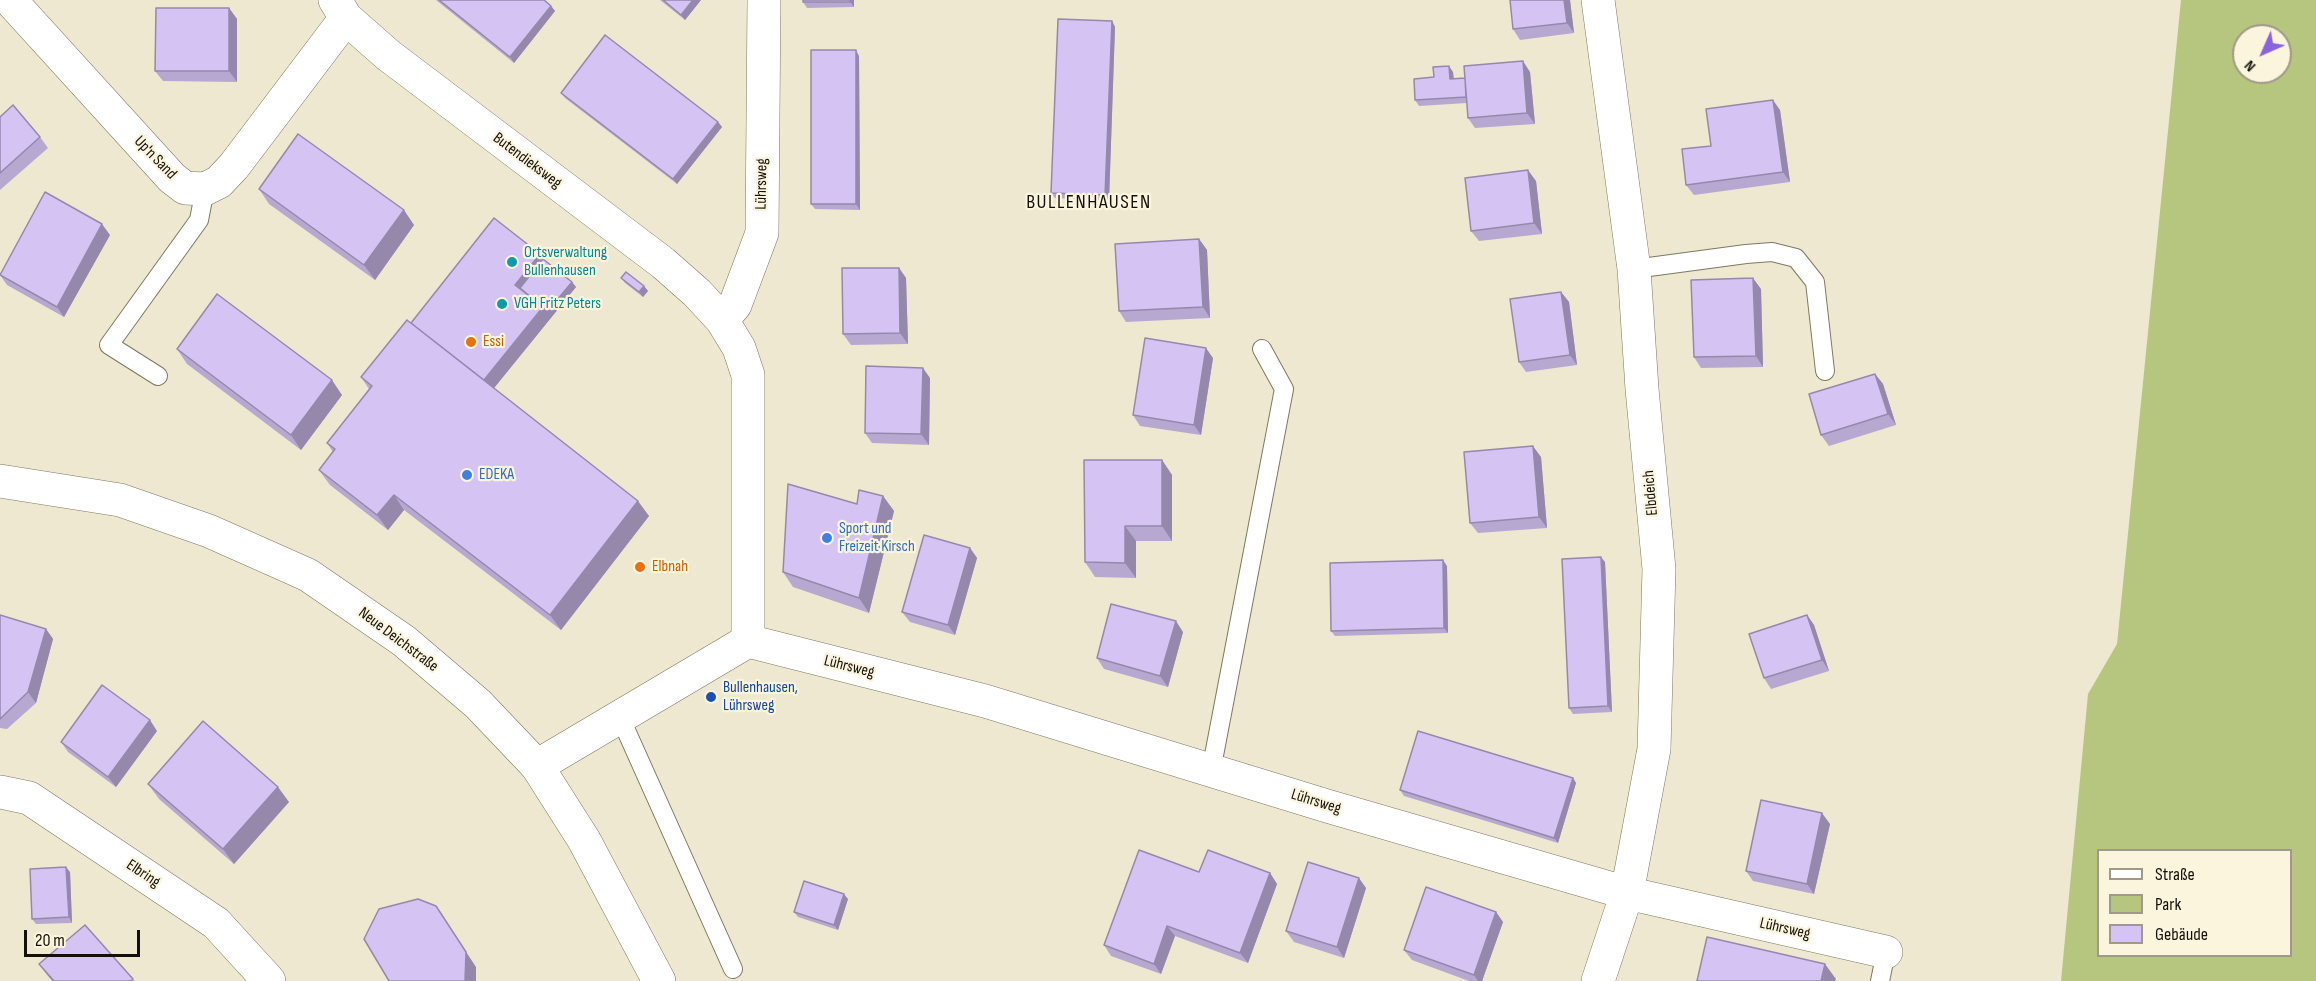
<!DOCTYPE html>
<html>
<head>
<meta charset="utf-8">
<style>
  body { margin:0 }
  #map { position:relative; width:2316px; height:981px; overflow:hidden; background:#eee8d1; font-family:"Sofia Sans Condensed",sans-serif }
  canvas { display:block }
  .legend { position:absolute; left:2097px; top:849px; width:195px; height:108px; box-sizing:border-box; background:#fbf5de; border:2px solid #9e9989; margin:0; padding:8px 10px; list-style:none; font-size:18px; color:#131009 }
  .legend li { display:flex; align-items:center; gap:12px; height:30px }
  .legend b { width:30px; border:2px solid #9e9989 }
  .north { position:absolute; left:2232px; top:24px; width:60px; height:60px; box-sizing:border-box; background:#fbf5de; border:2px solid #9e9989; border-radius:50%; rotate:225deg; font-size:16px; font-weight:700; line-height:24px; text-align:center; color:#131009 }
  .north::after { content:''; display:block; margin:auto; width:21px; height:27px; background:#8a63de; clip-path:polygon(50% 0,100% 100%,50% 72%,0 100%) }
  .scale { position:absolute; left:24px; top:930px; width:116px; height:27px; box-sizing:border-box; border:3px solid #131009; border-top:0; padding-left:8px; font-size:18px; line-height:21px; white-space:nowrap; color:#131009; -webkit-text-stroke:4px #fbf5de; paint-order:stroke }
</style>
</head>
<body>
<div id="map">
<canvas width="2316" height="981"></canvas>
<ul class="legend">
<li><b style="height:8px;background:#fff"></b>Straße</li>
<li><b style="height:16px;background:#b7c67e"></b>Park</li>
<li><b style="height:16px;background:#d5c3f4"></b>Gebäude</li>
</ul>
<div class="north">N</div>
<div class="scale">20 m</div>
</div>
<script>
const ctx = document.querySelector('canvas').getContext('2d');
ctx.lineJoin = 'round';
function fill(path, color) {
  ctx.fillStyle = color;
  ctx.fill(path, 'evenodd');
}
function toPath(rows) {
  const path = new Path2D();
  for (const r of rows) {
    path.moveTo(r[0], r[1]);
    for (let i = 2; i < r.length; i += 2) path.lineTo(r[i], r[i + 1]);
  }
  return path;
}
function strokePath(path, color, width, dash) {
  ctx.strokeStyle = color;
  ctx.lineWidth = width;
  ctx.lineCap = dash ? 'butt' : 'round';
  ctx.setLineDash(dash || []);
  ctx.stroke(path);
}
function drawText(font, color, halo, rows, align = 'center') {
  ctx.font = font + ' "Sofia Sans Condensed",sans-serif';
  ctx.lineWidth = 4.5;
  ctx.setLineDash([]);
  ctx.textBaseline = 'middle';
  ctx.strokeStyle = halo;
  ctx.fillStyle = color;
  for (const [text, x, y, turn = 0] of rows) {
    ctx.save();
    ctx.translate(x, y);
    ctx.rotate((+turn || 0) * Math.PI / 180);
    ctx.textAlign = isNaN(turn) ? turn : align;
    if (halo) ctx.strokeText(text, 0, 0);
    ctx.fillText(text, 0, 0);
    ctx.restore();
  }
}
const green = toPath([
  [2181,0,2316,0,2316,981,2061,981,2088,694,2117,644],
  [2244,36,2280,36,2280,72,2244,72],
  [2098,850,2290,850,2290,956,2098,956]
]);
const service = toPath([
  [1634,269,1746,254,1772,252,1796,258,1815,282,1825,371],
  [158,376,109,345,199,220,205,189],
  [620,717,733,969],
  [1211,771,1284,389,1262,349],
  [1880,981,1886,952]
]);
const minor = toPath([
  [10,0,172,178,185,188,205,189,219,182,234,166,346,18],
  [335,0,346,18,388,55,663,263,697,293,722,320,739,348,748,375,748,641],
  [722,320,735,305,762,233,764,0],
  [537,766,748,641,985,701,1327,806,1627,893,1886,952],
  [0,792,29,798,216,923,269,981],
  [1598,981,1627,893,1654,749,1659,569,1642,389,1634,269,1598,0]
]);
const tertiary = toPath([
  [0,481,120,500,209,531,308,575,404,641,478,704,537,766,584,840,659,981]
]);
const wall = toPath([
  [436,0,544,0,551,6,555,11,514,63],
  [660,0,701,0,685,20],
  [854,0,854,7,807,8,803,2],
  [1570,0,1574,33,1520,40,1513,29],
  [229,8,237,19,237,82,163,81,155,71],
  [1112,21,1115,27,1109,201,1055,198,1051,193],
  [859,56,860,210,815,209,811,204],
  [1453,72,1454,79,1530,72,1535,124,1475,128,1468,118,1467,103,1419,106,1415,100,1434,77],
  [561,93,718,122,722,127,677,184,565,98],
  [1780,110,1790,182,1694,195,1686,185,1711,146],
  [0,117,40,137,48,148,0,190],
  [1536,181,1542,234,1479,241,1471,231],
  [259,189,414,225,375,280,269,204],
  [110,235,64,317,7,285,0,275],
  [1199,239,1207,250,1210,318,1126,322,1119,311],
  [540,254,543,259,572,282,576,287,494,388,649,516,561,630,404,510,388,530,330,485,319,470,333,452,327,443,369,389,361,377,411,323],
  [899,268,906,278,908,344,851,345,843,334],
  [621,278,644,286,648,291,643,297,625,283],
  [1761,289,1763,367,1701,368,1694,357],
  [1561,292,1569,302,1577,365,1526,372,1519,362],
  [177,349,342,395,301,450,187,364],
  [1213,358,1201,435,1140,426,1133,415],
  [1875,374,1883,384,1896,425,1829,446,1821,435],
  [930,378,929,445,872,443,865,433],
  [1541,457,1547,528,1478,533,1470,523],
  [1162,460,1172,475,1172,541,1136,541,1136,578,1095,577,1085,562],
  [883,496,894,511,869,613,793,587,783,572,857,504],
  [970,548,977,558,955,635,910,622,902,612],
  [1605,562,1612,712,1573,714,1569,708],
  [1447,566,1448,633,1335,636,1331,631],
  [0,615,46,629,53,639,36,703,7,729,0,728],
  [1807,615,1814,625,1829,671,1771,689,1764,678],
  [1183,632,1168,687,1104,669,1097,658],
  [157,731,116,787,68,752,61,742],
  [1573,778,1576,783,1558,843,1404,796,1400,790],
  [148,784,289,802,234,864,159,799],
  [1830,824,1814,894,1753,881,1746,871],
  [70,872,72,923,36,924,32,919],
  [1199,872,1270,873,1277,884,1248,963,1175,936,1161,974,1111,956,1104,945],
  [1366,888,1344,958,1294,942,1286,931],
  [848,899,838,930,798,917,794,912],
  [1496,912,1503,922,1482,981,1469,981,1412,960,1404,950],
  [85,925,134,981,52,981,47,975,39,964]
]);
const shadedWall = toPath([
  [693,0,701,0,685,20,681,15],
  [850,0,854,0,854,7,850,2],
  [1564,0,1570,0,1574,33,1567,23],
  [551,6,555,11,514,63,510,57],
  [229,8,237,19,237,82,229,71],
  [1112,21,1115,27,1109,201,1105,195],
  [856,50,859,56,860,210,856,204],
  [1523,61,1530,72,1535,124,1527,113],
  [1449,66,1453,72,1454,85,1450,79],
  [1773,100,1780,110,1790,182,1783,172],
  [718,122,722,127,677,184,673,179],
  [1528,170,1536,181,1542,234,1534,223],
  [404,210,414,225,375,280,364,265],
  [102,224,110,235,64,317,57,307],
  [1199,239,1207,250,1210,318,1203,307],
  [540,254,547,264,524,294,515,285],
  [899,268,906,278,908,344,900,333],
  [1753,278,1761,289,1763,367,1756,356],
  [572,282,576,287,490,393,483,382,543,307],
  [644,286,648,291,643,297,639,292],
  [1561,292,1569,302,1577,365,1570,355],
  [1206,348,1213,358,1201,435,1194,425],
  [923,368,930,378,929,445,921,434],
  [1875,374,1883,384,1896,425,1888,414],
  [332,380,342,395,301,450,291,435],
  [1533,446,1541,457,1547,528,1539,517],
  [1162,460,1172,475,1172,541,1162,526],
  [394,495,404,510,388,530,377,515],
  [883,496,894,511,869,613,859,598],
  [638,501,649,516,561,630,550,615],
  [1125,526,1136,541,1136,578,1125,563],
  [970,548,977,558,955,635,948,625],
  [1601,557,1605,562,1612,712,1608,706],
  [1443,560,1447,566,1448,633,1444,628],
  [1807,615,1814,625,1829,671,1822,660],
  [1176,621,1183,632,1168,687,1160,676],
  [46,629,53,639,36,703,28,692],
  [150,720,157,731,116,787,108,777],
  [1573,778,1576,783,1558,843,1554,838],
  [278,787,289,802,234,864,223,849],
  [1822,813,1830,824,1814,894,1807,884],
  [66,867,70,872,72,923,69,917],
  [1270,873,1277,884,1248,963,1240,953],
  [1359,878,1366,888,1344,958,1337,947],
  [844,894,848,899,838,930,834,925],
  [436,906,476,967,476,981,465,981],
  [1496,912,1503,922,1482,981,1478,981,1474,975],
  [1167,926,1175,936,1161,974,1154,964],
  [1825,964,1836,979,1835,981,1821,981]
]);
const building = toPath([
  [439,0,544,0,551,6,510,57,439,0],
  [663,0,693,0,681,15,663,0],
  [803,0,850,0,850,2,803,2,803,0],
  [1510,0,1564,0,1567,23,1513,29,1510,0],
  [156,8,229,8,229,71,155,71,156,8],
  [1058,19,1112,21,1105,195,1051,193,1058,19],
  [605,35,718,122,673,179,561,93,605,35],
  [811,50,856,50,856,204,811,204,811,50],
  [1523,61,1527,113,1468,118,1464,66,1523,61],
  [1449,66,1450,79,1465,78,1466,97,1415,100,1414,79,1434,77,1433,67,1449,66],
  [1773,100,1783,172,1686,185,1682,149,1711,146,1706,109,1773,100],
  [13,105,40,137,0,173,0,117,13,105],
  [298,134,404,210,364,265,259,189,298,134],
  [1528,170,1534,223,1471,231,1465,178,1528,170],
  [45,192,102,224,57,307,0,275,45,192],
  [494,218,540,254,515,285,543,307,484,380,411,323,494,218],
  [1199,239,1203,307,1119,311,1115,244,1199,239],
  [543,259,572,282,547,312,543,307,520,288,543,259],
  [842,268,899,268,900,333,843,334,842,268],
  [626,272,644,286,639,292,621,278,626,272],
  [1753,278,1756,356,1694,357,1691,280,1753,278],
  [1561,292,1570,355,1519,362,1510,299,1561,292],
  [217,294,332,380,291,435,177,349,217,294],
  [407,320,638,501,550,615,394,495,377,515,319,470,335,449,327,443,372,386,361,377,407,320],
  [1145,338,1206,348,1194,425,1133,415,1145,338],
  [866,366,923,368,921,434,865,433,866,366],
  [1875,374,1888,414,1821,435,1809,394,1875,374],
  [1533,446,1539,517,1470,523,1464,452,1533,446],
  [1084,460,1162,460,1162,526,1125,526,1125,563,1085,562,1084,460],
  [788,484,857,504,859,490,883,496,859,598,783,572,788,484],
  [924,535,970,548,948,625,902,612,924,535],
  [1601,557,1608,706,1569,708,1562,559,1601,557],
  [1443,560,1444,628,1331,631,1330,563,1443,560],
  [1111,604,1176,621,1160,676,1097,658,1111,604],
  [0,615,46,629,28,692,0,719,0,615],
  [1807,615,1822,660,1764,678,1749,634,1807,615],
  [102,685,150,720,108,777,61,742,102,685],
  [203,721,278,787,223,849,148,784,203,721],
  [1418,731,1573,778,1554,838,1400,790,1418,731],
  [1761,800,1822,813,1807,884,1746,871,1761,800],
  [1139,850,1199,872,1208,850,1270,873,1240,953,1167,926,1154,964,1104,945,1139,850],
  [1308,862,1359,878,1337,947,1286,931,1308,862],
  [66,867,69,917,32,919,30,869,66,867],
  [804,881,844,894,834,925,794,912,804,881],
  [1426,887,1496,912,1474,975,1404,950,1426,887],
  [418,899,436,906,466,952,465,981,389,981,364,939,379,909,418,899],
  [85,925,133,979,131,981,54,981,39,964,85,925],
  [1707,937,1825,964,1821,981,1697,981,1707,937]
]);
const markers = [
  [512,262,6,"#0f9aa8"],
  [502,304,6,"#0f9aa8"],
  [471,342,6,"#e8710a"],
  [467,475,6,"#3f7fe0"],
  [827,538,6,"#3f7fe0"],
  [640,567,6,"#e8710a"],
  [711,697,6,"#1a4fb4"]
];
const streetNames = [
  ["Up'n Sand",155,158,46],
  ["Butendieksweg",527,161,37],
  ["Lührsweg",762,184,-89],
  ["Elbdeich",1651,493,-95],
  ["Neue Deichstraße",398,640,37],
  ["Lührsweg",849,667,14],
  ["Lührsweg",1316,802,17],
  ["Elbring",143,874,34],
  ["Lührsweg",1785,929,13]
];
const cultureNames = [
  ["Ortsverwaltung",524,253],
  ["Bullenhausen",524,271],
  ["VGH Fritz Peters",514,304]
];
const foodNames = [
  ["Essi",483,342],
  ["Elbnah",652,567]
];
const shopNames = [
  ["EDEKA",479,475],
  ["Sport und",839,529],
  ["Freizeit Kirsch",839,547]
];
const transitNames = [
  ["Bullenhausen,",723,688],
  ["Lührsweg",723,706]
];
const quarterNames = [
  ["BULLENHAUSEN",1089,203]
];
fill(green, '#b7c67e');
strokePath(service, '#7e7863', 20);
strokePath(minor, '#7e7863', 34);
strokePath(tertiary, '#7e7863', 34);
strokePath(service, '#fff', 18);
strokePath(minor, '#fff', 33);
strokePath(tertiary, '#fff', 33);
fill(wall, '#b7a8d2');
fill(shadedWall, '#9588ab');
fill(building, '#d5c3f4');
strokePath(building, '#9588ab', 1.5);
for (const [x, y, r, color] of markers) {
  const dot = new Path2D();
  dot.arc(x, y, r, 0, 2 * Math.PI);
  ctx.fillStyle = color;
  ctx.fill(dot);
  strokePath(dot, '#fbf5de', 2);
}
drawText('16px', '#131009', '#fbf5de', streetNames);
drawText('16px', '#0d838f', '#fbf5de', cultureNames, 'left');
drawText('16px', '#c56008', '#fbf5de', foodNames, 'left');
drawText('16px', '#366cbe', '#fbf5de', shopNames, 'left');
drawText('16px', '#164399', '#fbf5de', transitNames, 'left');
ctx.letterSpacing = '1.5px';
drawText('20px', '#131009', '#fbf5de', quarterNames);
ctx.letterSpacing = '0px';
</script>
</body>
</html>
